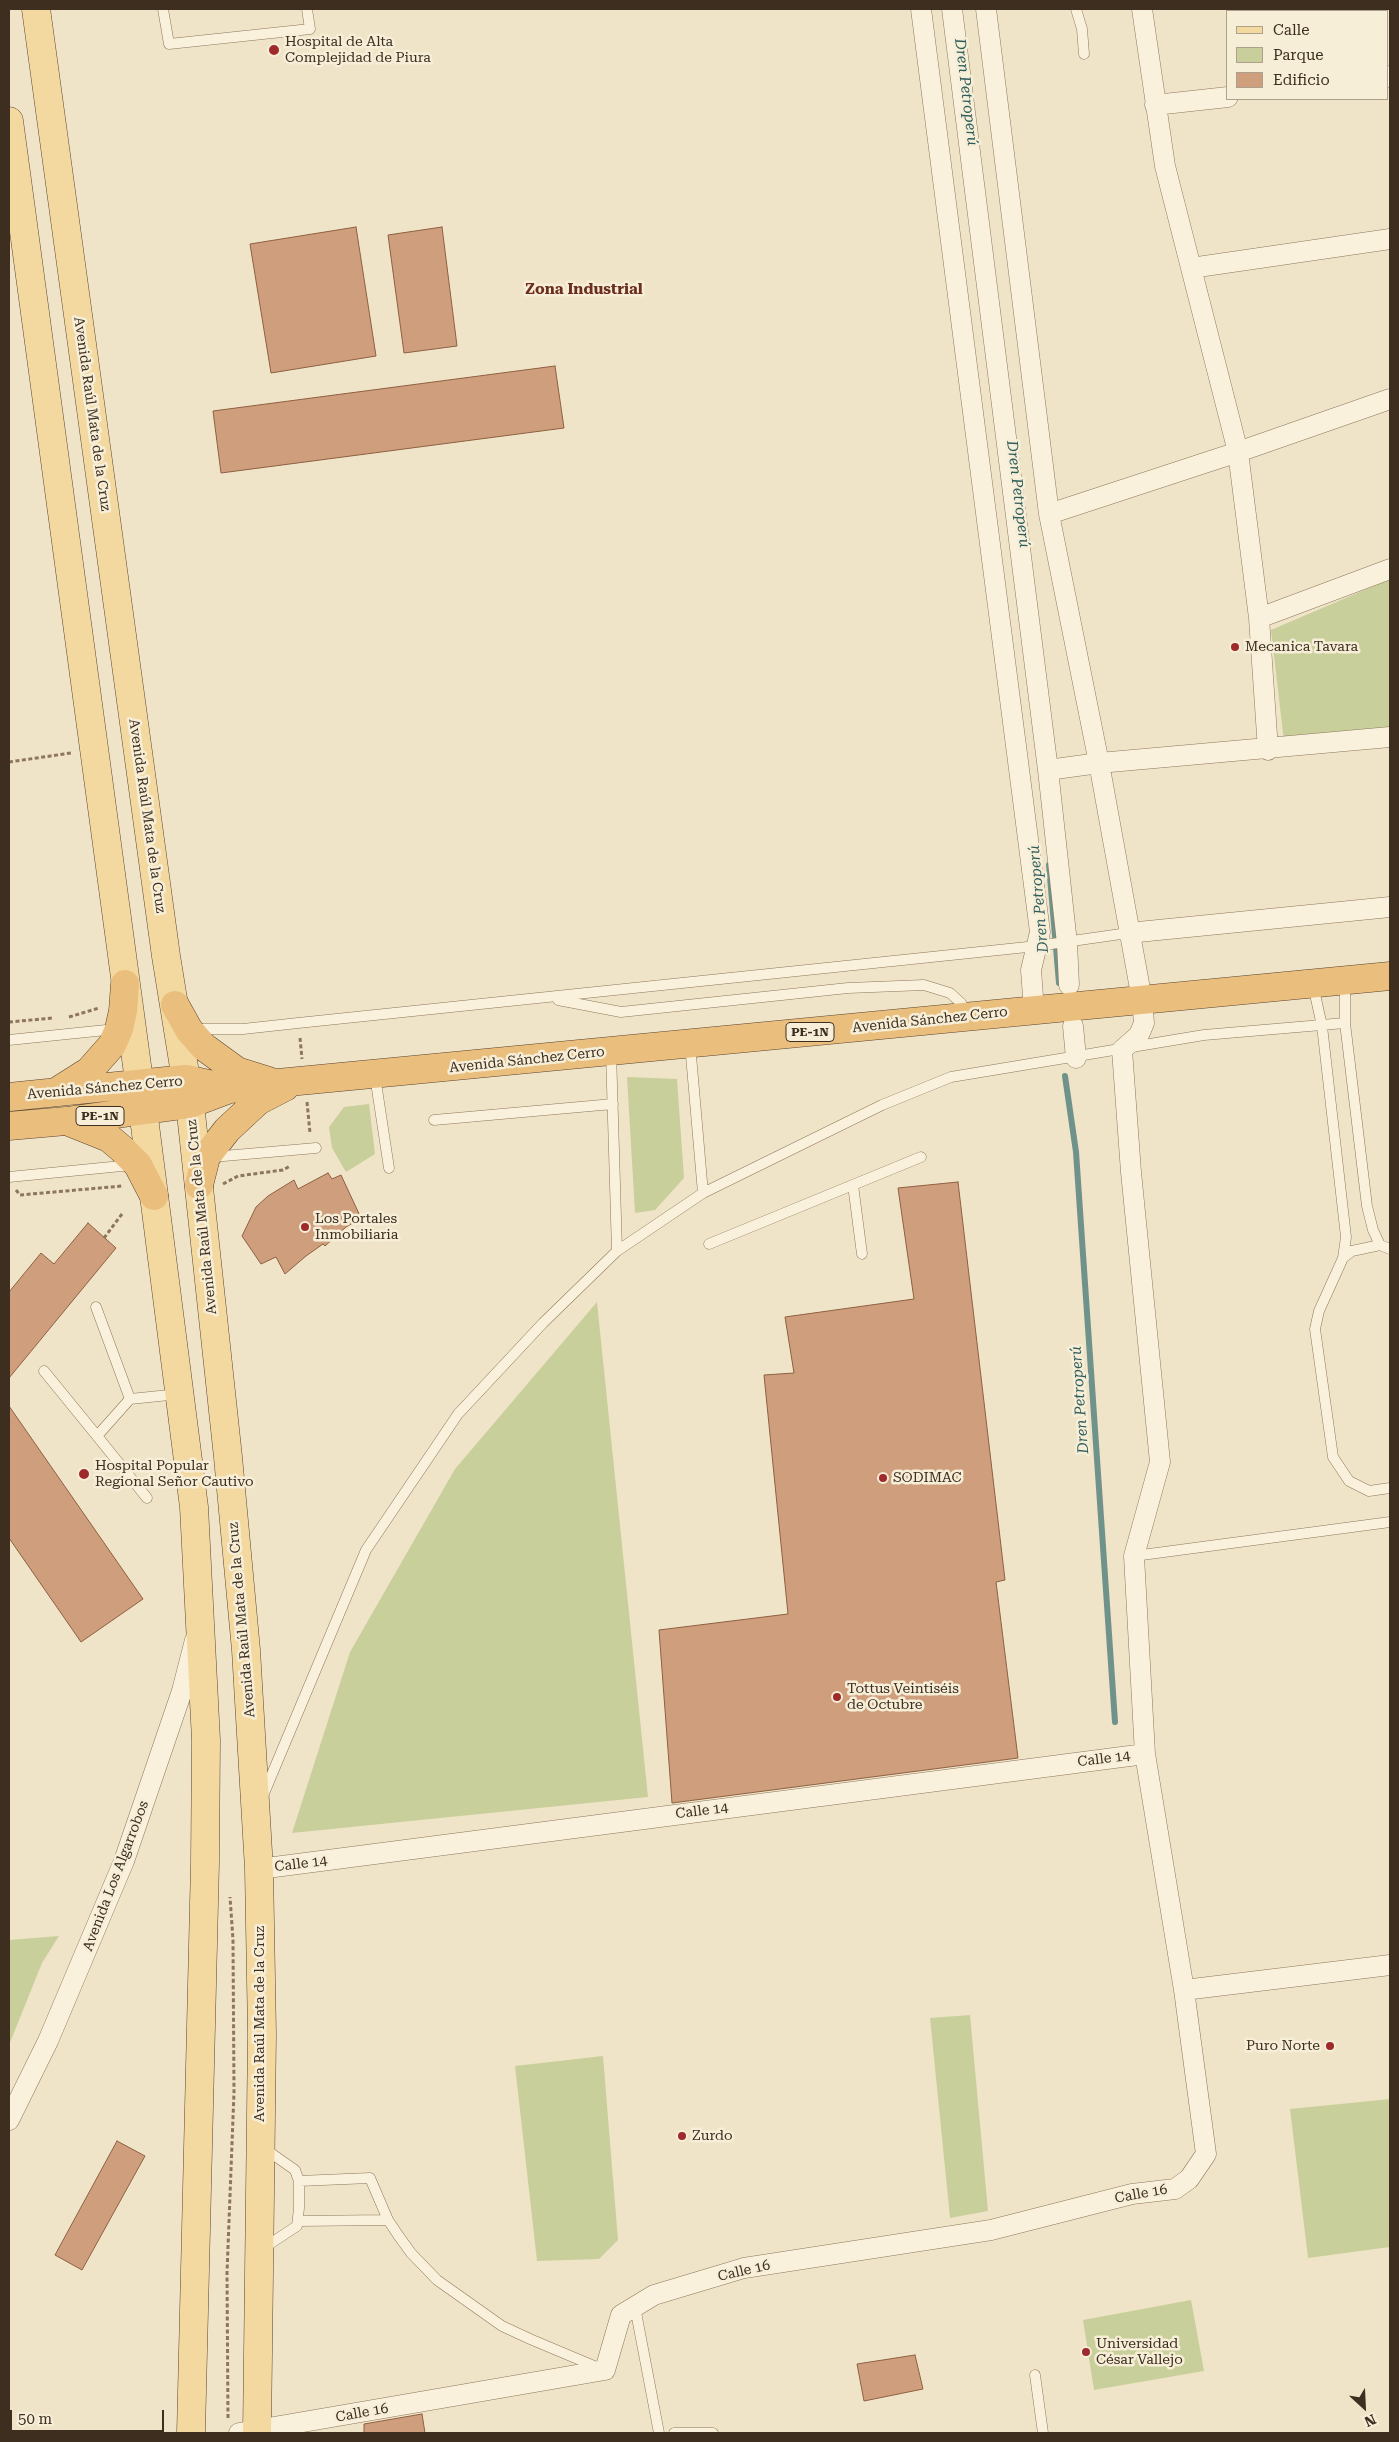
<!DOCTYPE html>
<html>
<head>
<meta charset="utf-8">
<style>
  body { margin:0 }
  #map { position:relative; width:1399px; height:2442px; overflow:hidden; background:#f0e4c8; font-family:"Roboto Serif",serif }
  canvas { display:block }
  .frame { position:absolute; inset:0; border:10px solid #3d2e20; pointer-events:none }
  .legend { position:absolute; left:1226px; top:10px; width:162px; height:90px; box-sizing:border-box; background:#f7eed8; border:1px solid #ada18e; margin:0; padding:6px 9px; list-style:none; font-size:15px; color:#3d2e20 }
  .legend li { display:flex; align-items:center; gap:10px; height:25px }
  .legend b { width:25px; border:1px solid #ada18e }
  .north { position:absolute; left:1339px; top:2382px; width:50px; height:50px; -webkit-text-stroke:4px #f7eed8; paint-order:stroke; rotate:155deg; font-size:14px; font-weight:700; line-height:20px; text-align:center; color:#3d2e20 }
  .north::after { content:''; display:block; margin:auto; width:18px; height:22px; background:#3d2e20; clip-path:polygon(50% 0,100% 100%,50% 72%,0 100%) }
  .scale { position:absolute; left:10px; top:2410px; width:154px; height:22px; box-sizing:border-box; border:2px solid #3d2e20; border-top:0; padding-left:6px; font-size:15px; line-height:18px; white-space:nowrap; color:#3d2e20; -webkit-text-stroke:4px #f7eed8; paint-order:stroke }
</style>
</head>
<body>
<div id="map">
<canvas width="1399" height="2442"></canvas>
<div class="frame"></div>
<ul class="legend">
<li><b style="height:6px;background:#f3d9a0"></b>Calle</li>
<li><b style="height:14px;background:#c9cf9b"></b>Parque</li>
<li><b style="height:14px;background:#cf9f7d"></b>Edificio</li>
</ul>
<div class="north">N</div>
<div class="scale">50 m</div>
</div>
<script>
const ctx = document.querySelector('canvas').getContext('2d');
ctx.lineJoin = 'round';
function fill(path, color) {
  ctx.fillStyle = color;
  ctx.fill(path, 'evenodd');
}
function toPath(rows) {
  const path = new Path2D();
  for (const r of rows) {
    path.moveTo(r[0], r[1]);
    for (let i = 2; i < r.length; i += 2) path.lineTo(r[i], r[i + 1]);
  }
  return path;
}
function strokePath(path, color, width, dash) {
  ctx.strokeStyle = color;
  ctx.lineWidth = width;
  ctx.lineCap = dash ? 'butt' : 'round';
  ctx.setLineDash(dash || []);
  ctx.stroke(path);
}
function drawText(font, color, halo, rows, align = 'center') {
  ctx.font = font + ' "Roboto Serif",serif';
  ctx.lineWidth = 5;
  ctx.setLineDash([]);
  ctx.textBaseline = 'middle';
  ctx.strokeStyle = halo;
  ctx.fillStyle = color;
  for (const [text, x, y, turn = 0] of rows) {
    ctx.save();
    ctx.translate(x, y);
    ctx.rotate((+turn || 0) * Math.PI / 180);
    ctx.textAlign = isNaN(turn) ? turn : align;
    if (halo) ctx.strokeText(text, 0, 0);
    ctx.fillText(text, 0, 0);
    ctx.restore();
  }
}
const green = toPath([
  [1390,579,1390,730,1284,742,1271,630],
  [627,1077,677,1079,684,1178,655,1210,635,1213],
  [369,1104,375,1154,346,1172,332,1148,329,1127,344,1107],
  [597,1302,648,1797,292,1833,350,1652,455,1469],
  [59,1936,42,1963,9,2045,9,1940],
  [970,2015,988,2211,950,2218,930,2018],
  [603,2056,618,2240,599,2259,537,2261,515,2066],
  [1390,2099,1390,2247,1308,2258,1290,2109],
  [1191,2300,1204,2371,1094,2390,1083,2320]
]);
const stream = toPath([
  [1049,865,1059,983],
  [1065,1076,1076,1152,1115,1722]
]);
const building = toPath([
  [356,227,376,356,271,373,250,244,356,227],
  [442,227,457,346,404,353,388,235,442,227],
  [555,366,564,428,221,473,213,411,555,366],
  [328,1173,332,1179,341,1175,361,1218,346,1227,325,1246,323,1244,306,1256,285,1274,276,1257,261,1264,242,1236,256,1207,268,1196,294,1180,298,1189,328,1173],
  [958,1182,1005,1580,996,1582,1018,1758,672,1803,659,1630,788,1614,764,1375,794,1373,785,1317,914,1299,898,1188,958,1182],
  [88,1223,116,1248,9,1378,9,1292,41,1253,54,1264,88,1223],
  [9,1406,143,1599,81,1642,9,1538,9,1406],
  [117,2141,145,2156,82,2270,55,2255,117,2141],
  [915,2355,923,2389,864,2401,857,2364,915,2355],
  [422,2414,425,2433,364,2433,364,2424,422,2414]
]);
const path = toPath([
  [9,762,71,753],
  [69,1017,99,1008],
  [9,1022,53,1018],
  [300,1038,302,1059],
  [307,1102,310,1133],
  [223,1184,238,1176,283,1170,290,1166],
  [16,1190,20,1195,122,1186],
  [104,1238,122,1214],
  [228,2418,227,2273,234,2092,233,1940,230,1897]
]);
const service = toPath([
  [163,9,169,44,310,29,307,9],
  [1076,9,1082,29,1084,54],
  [1345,981,1345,1023,1367,1206,1373,1230,1380,1245,1390,1249],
  [1313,985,1322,1026,1346,1237,1343,1258,1319,1311,1315,1329,1333,1457,1349,1481,1369,1491,1390,1488],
  [558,1000,621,1012,848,988,924,985,950,993,961,1003,967,1014],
  [193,1029,243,1029,298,1023,1037,946,1128,933],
  [9,1040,116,1029],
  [690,1044,703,1193],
  [611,1052,617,1251],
  [375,1076,389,1168],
  [434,1120,613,1104],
  [212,1157,316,1148],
  [9,1177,132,1165],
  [853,1185,862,1254],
  [709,1244,921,1157],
  [1343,1258,1352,1251,1380,1245],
  [96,1307,130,1399,179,1394],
  [44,1371,97,1436,130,1399],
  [97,1436,147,1498],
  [1134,1556,1390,1522],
  [262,1798,366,1550,458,1414,543,1323,617,1251,703,1193,882,1105,951,1077,1204,1035,1345,1023],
  [299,2181,370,2178,388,2220,398,2235,411,2253,437,2280,502,2326,530,2339,599,2368],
  [298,2221,388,2220],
  [262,2249,297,2226,299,2208,299,2181,295,2170,265,2149],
  [635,2307,659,2433],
  [1035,2375,1043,2433],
  [674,2433,713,2433]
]);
const minor = toPath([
  [921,9,1040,932,1031,970,1034,1010],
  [952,9,1048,770,1067,943,1069,985],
  [1142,9,1165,166,1238,452,1259,618,1268,750],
  [1286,9,1286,11],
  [1388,77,1390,76],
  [1155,105,1228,97],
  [1191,268,1390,239],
  [1049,514,1238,452,1390,399],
  [1259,618,1390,569],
  [1048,770,1099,763,1390,737],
  [1128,933,1390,907],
  [1073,1026,1076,1058],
  [259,1869,1145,1754],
  [1184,1990,1390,1965],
  [9,2120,48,2041,124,1861,182,1691,195,1640],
  [239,2433,605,2370,621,2315,654,2295,744,2268,991,2230,1132,2194,1175,2189,1189,2179,1206,2154,1184,1990,1145,1754,1134,1556,1160,1462,1131,1172,1122,1050,1139,1035,1144,1023,1142,1000,1099,763,1049,514,986,9]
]);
const primary = toPath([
  [36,9,166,956,190,1104,228,1457,246,1650,259,1869,262,2034,257,2433],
  [9,121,143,1110,194,1507,206,1740,205,1863,191,2433]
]);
const trunk = toPath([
  [175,1005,189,1030,204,1047,237,1071,269,1081],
  [59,1090,89,1071,112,1045,119,1029,123,1011,125,984],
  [9,1097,186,1079,230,1089],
  [69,1122,109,1138,122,1149,138,1165,154,1196],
  [9,1126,66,1121,190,1104,230,1089,278,1083,1390,976],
  [199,1185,206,1157,227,1130,258,1101,285,1087]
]);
const markers = [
  [274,50,6,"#9e2a2b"],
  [1235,647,5,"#9e2a2b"],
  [305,1227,5,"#9e2a2b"],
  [84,1474,6,"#9e2a2b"],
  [883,1478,5,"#9e2a2b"],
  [837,1697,5,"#9e2a2b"],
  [1330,2046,5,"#9e2a2b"],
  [682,2136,5,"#9e2a2b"],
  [1086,2352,5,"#9e2a2b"]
];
const shields = [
  [810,1032,48],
  [100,1116,48]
];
const shieldNames = [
  ["PE-1N",810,1032],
  ["PE-1N",100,1116]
];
const poiNames = [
  ["Hospital de Alta",285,42],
  ["Complejidad de Piura",285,58],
  ["Mecanica Tavara",1245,647],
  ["Los Portales",315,1219],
  ["Inmobiliaria",315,1235],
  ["Hospital Popular",95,1466],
  ["Regional Señor Cautivo",95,1482],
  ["SODIMAC",893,1478],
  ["Tottus Veintiséis",847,1689],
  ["de Octubre",847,1705],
  ["Puro Norte",1320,2046,"right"],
  ["Zurdo",692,2136],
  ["Universidad",1096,2344],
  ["César Vallejo",1096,2360]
];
const streetNames = [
  ["Avenida Raúl Mata de la Cruz",92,414,82],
  ["Avenida Raúl Mata de la Cruz",147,816,82],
  ["Avenida Sánchez Cerro",930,1020,-6],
  ["Avenida Sánchez Cerro",527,1060,-6],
  ["Avenida Sánchez Cerro",105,1088,-5],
  ["Avenida Raúl Mata de la Cruz",202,1217,-96],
  ["Avenida Raúl Mata de la Cruz",242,1620,-95],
  ["Calle 14",1104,1759,-7],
  ["Calle 14",702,1811,-7],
  ["Calle 14",301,1864,-7],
  ["Avenida Los Algarrobos",116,1876,-69],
  ["Avenida Raúl Mata de la Cruz",260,2024,-90],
  ["Calle 16",1141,2194,-10],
  ["Calle 16",744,2271,-13],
  ["Calle 16",362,2413,-10]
];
const waterNames = [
  ["Dren Petroperú",966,92,83],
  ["Dren Petroperú",1018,494,83],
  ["Dren Petroperú",1039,899,-95],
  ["Dren Petroperú",1080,1400,-94]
];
const neighbourhoodNames = [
  ["Zona Industrial",584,290]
];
fill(green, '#c9cf9b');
strokePath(stream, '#6f938a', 6);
fill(building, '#cf9f7d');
strokePath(building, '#8d5f41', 1);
strokePath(service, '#8d765c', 11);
strokePath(minor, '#8d765c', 21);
strokePath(primary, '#5b4430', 29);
strokePath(trunk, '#5b4430', 29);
strokePath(path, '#8d765c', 3, [4, 2.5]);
strokePath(service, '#faf1dc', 10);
strokePath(minor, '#faf1dc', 20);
strokePath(primary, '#f3d9a0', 28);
strokePath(trunk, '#eabe7c', 28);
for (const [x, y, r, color] of markers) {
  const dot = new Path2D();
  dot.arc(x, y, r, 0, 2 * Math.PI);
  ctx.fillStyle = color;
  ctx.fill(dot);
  strokePath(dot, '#f7eed8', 2);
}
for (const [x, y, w] of shields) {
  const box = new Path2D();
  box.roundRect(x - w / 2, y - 9.5, w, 19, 4);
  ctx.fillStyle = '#f7eed8';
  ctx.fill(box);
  strokePath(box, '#3d2e20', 1);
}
drawText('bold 12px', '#3d2e20', null, shieldNames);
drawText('14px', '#3d2e20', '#f7eed8', poiNames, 'left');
drawText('14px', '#3d2e20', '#f7eed8', streetNames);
drawText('italic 15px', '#2f5d5a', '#f7eed8', waterNames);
drawText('bold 15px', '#6b2e1e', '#f7eed8', neighbourhoodNames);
</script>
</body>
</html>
